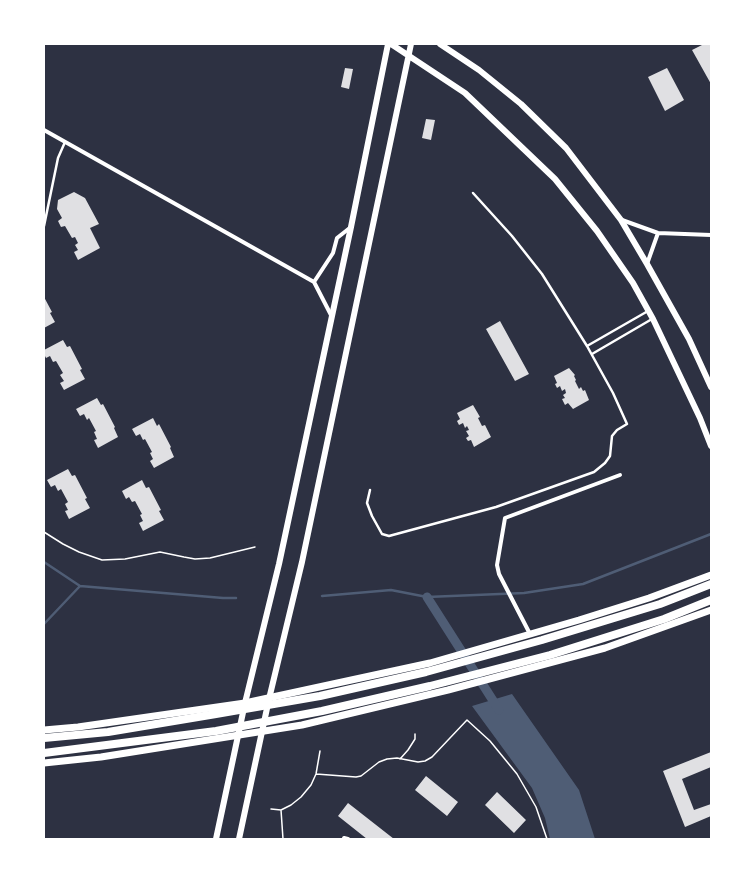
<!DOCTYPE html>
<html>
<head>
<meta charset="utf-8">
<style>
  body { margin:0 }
  #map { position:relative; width:755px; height:883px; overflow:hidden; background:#2d3142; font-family:Bitter,serif }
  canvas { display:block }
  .frame { position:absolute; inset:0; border:45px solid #fff; pointer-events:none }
</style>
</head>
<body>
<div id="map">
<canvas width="755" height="883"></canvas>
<div class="frame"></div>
</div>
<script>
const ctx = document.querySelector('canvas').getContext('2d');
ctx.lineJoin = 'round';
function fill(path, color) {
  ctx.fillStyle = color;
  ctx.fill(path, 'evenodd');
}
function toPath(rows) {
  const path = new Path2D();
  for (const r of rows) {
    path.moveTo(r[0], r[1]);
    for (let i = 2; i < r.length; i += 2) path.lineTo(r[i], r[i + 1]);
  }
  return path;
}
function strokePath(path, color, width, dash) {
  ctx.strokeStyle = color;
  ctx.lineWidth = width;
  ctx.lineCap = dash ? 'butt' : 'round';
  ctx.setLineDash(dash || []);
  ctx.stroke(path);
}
const water = toPath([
  [512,694,579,790,595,839,550,839,545,818,532,788,472,706]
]);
const stream = toPath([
  [44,562,80,586,223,598,236,598],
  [322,596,391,590,427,597,524,593,583,584,711,534],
  [44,624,80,586]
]);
const canal = toPath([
  [427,597,499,710]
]);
const building = toPath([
  [704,44,711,44,711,84,692,50],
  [345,68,353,69,349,89,341,87],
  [667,68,684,100,665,111,648,77],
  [426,119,435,120,431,140,422,138],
  [74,192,85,198,99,224,90,228,100,248,78,260,74,252,78,250,75,245,78,243,75,237,72,238,65,226,61,227,58,221,62,218,57,209,58,200],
  [44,297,52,312,50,313,55,322,44,328],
  [500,321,529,374,515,381,486,329],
  [63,340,67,347,70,346,82,369,80,370,85,379,64,390,60,383,64,381,60,375,63,373,56,361,53,362,50,356,46,358,44,354,44,350],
  [569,368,575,375,574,376,576,380,575,381,579,389,581,387,583,391,585,390,589,400,573,409,568,403,565,405,562,399,565,398,563,395,566,393,565,389,562,391,560,386,557,388,555,384,557,383,554,376],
  [97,398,101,405,103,404,115,427,114,428,118,437,98,448,94,440,97,439,94,432,96,431,89,418,87,420,84,414,80,416,76,409],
  [473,405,480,417,478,418,482,426,485,425,491,437,474,447,471,440,468,441,466,438,469,436,466,431,469,430,467,426,465,428,463,423,459,425,457,421,460,419,457,413],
  [153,418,157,426,159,424,171,447,170,448,174,457,154,468,150,461,153,459,150,453,152,452,145,439,143,440,140,434,136,436,132,429],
  [68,469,72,476,75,475,87,498,85,499,90,508,69,519,65,511,68,510,65,504,68,502,61,489,58,491,55,485,51,487,47,480],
  [142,480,146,488,149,487,161,510,159,511,164,520,143,531,139,523,143,521,140,515,142,514,135,501,132,502,129,497,126,499,122,491],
  [711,752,711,767,682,779,694,810,711,804,711,816,685,827,663,771],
  [426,776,458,802,447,816,415,790],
  [497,792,526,820,514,833,485,805],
  [348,803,394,839,367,839,338,816]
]);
const path = toPath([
  [44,532,63,544,79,552,102,560,125,559,160,552,184,557,195,559,210,558,255,547],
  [400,759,408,750,415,739,415,734],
  [316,774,356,777,361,776,379,762,387,759,397,758,418,762,425,761,432,757,467,720,490,741,517,774,536,807,547,839],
  [271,809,281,810,291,805,301,797,311,785,316,774,320,751],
  [281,810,283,839]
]);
const service = toPath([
  [44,226,58,158,65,142],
  [587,346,648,311],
  [592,354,652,319],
  [370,490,367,503,372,516,382,534,389,536,496,507,594,472,605,463,610,456,612,436,617,430,627,424,613,393,587,346,542,274,512,236,473,193]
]);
const minor = toPath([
  [44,130,314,282,332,317],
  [622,220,658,233,711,235],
  [647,264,658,233],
  [314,282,333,253,337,238,351,227],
  [530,634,499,574,497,565,505,518,620,475],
  [344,838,348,839]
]);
const secondary = toPath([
  [391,44,465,93,555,179,597,231,633,283,653,319,700,418,711,446],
  [440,44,479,70,521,104,566,148,621,220,647,264,689,339,711,387],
  [216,839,245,703,279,564,351,227,388,44],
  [239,839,269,699,302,562,411,44]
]);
const primary = toPath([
  [44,730,78,727,245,703,430,663,579,620,649,598,711,575],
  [44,763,101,757,302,725,448,690,605,648,711,610]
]);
const trunk = toPath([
  [44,738,108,732,216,714,320,696,426,672,542,640,660,604,711,584],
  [44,753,216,731,322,711,430,686,550,655,664,619,711,600]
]);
fill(water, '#4f5d75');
strokePath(stream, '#4f5d75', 2.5);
strokePath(canal, '#4f5d75', 9);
fill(building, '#e0e0e3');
strokePath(path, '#fff', 1.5);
strokePath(service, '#fff', 2.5);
strokePath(minor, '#fff', 4);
strokePath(secondary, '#fff', 6);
strokePath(primary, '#fff', 7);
strokePath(trunk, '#fff', 8);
</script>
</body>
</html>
